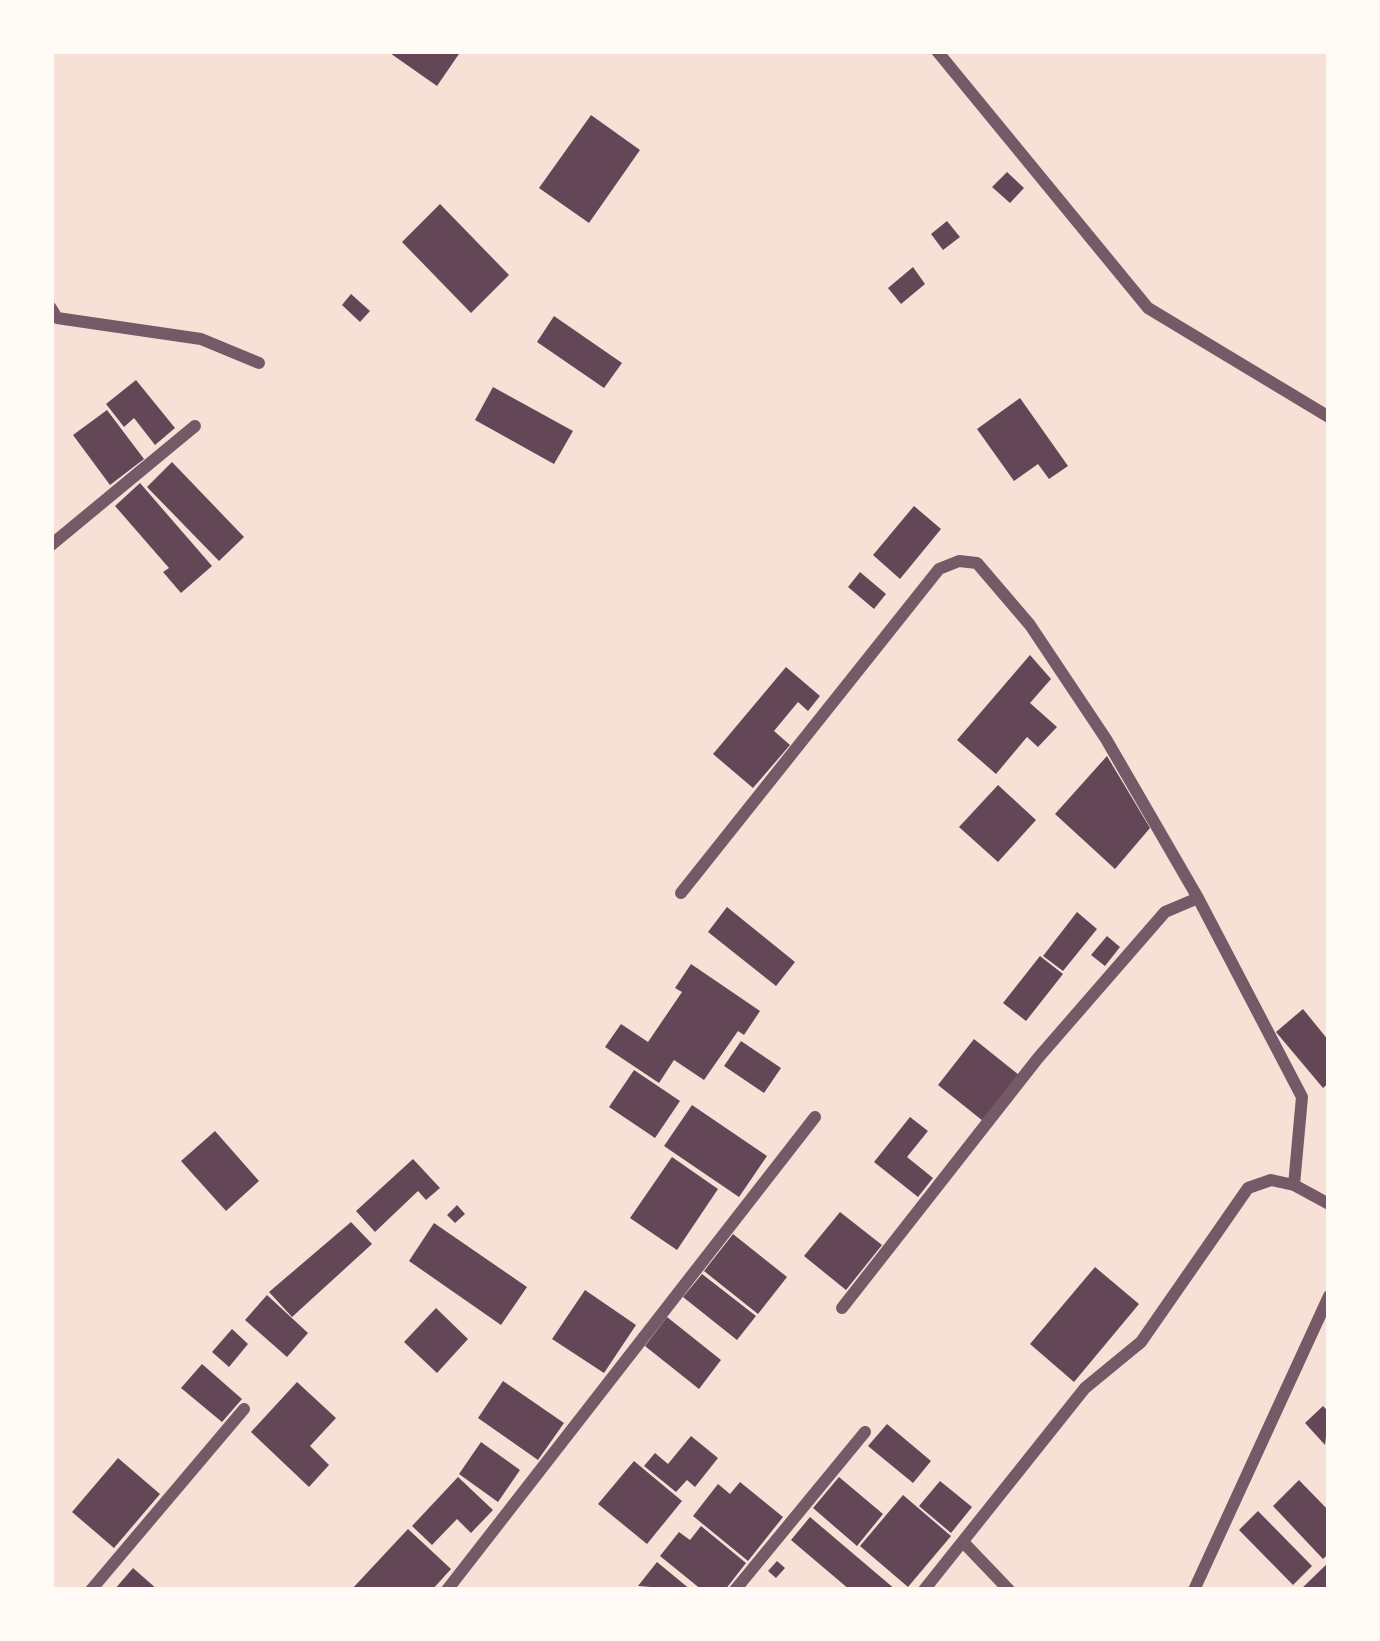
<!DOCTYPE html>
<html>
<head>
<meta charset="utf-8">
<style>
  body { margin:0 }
  #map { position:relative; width:1380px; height:1641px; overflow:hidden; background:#f7e1d7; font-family:Arial,sans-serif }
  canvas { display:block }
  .frame { position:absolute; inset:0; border:54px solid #fffaf5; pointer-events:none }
</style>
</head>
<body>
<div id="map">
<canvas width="1380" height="1641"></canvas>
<div class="frame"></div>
</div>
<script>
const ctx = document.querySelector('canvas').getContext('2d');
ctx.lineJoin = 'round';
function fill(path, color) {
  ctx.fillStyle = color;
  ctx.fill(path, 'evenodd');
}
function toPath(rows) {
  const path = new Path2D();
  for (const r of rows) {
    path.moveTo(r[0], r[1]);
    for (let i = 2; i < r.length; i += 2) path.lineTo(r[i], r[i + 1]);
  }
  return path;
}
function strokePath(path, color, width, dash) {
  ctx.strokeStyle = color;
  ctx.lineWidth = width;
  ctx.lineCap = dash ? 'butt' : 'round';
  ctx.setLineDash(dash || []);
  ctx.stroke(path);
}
const building = toPath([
  [387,51,461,51,437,86],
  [591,115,640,150,589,223,539,188],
  [1007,172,1024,188,1010,203,992,187],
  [440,204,509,275,471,313,402,242],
  [947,221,960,237,943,250,931,234],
  [913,267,925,284,901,304,888,288],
  [351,294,370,311,360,322,342,305],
  [554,316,622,363,604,388,537,342],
  [136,380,175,428,155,445,134,418,124,427,106,404],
  [493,387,573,431,554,464,475,420],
  [1020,398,1068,466,1049,479,1038,464,1014,481,977,429],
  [107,410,144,459,110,485,73,435],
  [172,462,244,537,219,561,147,487],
  [140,483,212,566,181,593,163,572,169,568,115,506],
  [914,506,941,529,900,579,873,555],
  [860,572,886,594,874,609,848,587],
  [1030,655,1051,679,1030,703,1057,727,1038,747,1027,737,996,774,957,740],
  [786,667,820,696,808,711,798,702,774,731,790,745,753,788,713,754],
  [1107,756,1150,828,1115,869,1055,814],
  [998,785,1036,820,998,862,959,827],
  [727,907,795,962,776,986,708,932],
  [1077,912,1097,929,1063,971,1043,956],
  [1107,936,1120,947,1105,966,1091,955],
  [1040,956,1063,974,1026,1021,1003,1003],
  [691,964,760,1011,744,1035,738,1031,704,1080,674,1060,659,1083,605,1047,621,1024,648,1042,682,992,675,988],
  [1303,1009,1329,1041,1329,1083,1323,1088,1276,1032],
  [974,1039,1019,1075,983,1121,938,1085],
  [741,1041,781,1068,764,1093,724,1066],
  [634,1070,680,1101,655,1138,609,1107],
  [692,1105,767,1156,739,1197,664,1146],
  [910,1117,928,1131,907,1157,933,1178,918,1197,874,1162],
  [215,1131,259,1181,226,1211,181,1161],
  [672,1157,718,1189,677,1250,630,1218],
  [413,1159,440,1188,426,1200,418,1191,375,1232,356,1211],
  [457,1205,465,1214,455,1223,447,1215],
  [840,1212,882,1245,846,1290,804,1256],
  [351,1222,372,1244,292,1317,269,1292],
  [434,1223,527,1287,501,1325,409,1261],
  [733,1234,787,1277,758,1314,704,1271],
  [1095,1267,1139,1304,1074,1382,1030,1344],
  [702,1274,756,1316,737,1340,683,1297],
  [585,1290,636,1325,604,1373,552,1339],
  [267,1295,308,1333,287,1357,245,1320],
  [436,1308,468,1339,437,1373,404,1342],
  [667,1317,721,1360,699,1389,645,1346],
  [232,1329,248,1344,229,1367,212,1352],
  [202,1364,242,1399,222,1422,181,1388],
  [503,1381,564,1423,538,1460,478,1418],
  [297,1382,336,1418,310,1446,329,1465,309,1487,251,1432],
  [1323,1406,1329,1412,1325,1445,1305,1423],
  [887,1424,931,1461,913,1483,868,1446],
  [691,1436,718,1458,695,1487,687,1480,676,1492,644,1466,655,1453,668,1464],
  [481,1442,520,1470,498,1502,459,1474],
  [118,1458,160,1494,114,1548,72,1512],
  [634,1461,682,1501,647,1544,598,1504],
  [458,1477,493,1510,471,1533,457,1519,432,1545,412,1526],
  [839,1477,883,1514,857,1546,813,1508],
  [1299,1480,1329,1511,1329,1553,1323,1559,1273,1506],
  [940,1481,972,1507,951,1533,919,1506],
  [740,1482,783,1517,748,1561,693,1516,718,1484,730,1494],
  [903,1495,951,1536,908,1587,860,1546],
  [1258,1511,1312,1566,1293,1585,1239,1530],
  [810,1517,896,1590,850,1590,791,1540],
  [701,1526,746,1563,725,1590,702,1590,660,1556,679,1532,690,1540],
  [408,1529,451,1569,432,1590,351,1590],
  [777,1561,785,1568,776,1578,768,1571],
  [657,1562,691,1590,638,1586],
  [1329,1562,1329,1590,1300,1590],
  [133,1568,158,1590,114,1590]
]);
const minor = toPath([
  [937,51,1148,308,1329,417],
  [51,308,57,318,201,339,259,363],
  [51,545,195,426],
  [681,893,939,569,959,561,977,563,1030,625,1106,739,1198,898,1302,1097,1294,1185],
  [842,1308,1038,1058,1165,912,1198,898],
  [964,1543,1009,1590],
  [91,1590,244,1409],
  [447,1590,815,1117],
  [735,1590,865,1432],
  [924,1590,1085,1388,1141,1342,1248,1188,1271,1180,1294,1185,1329,1204],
  [1194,1590,1329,1296]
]);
fill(building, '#644757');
strokePath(minor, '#755966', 12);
</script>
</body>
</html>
